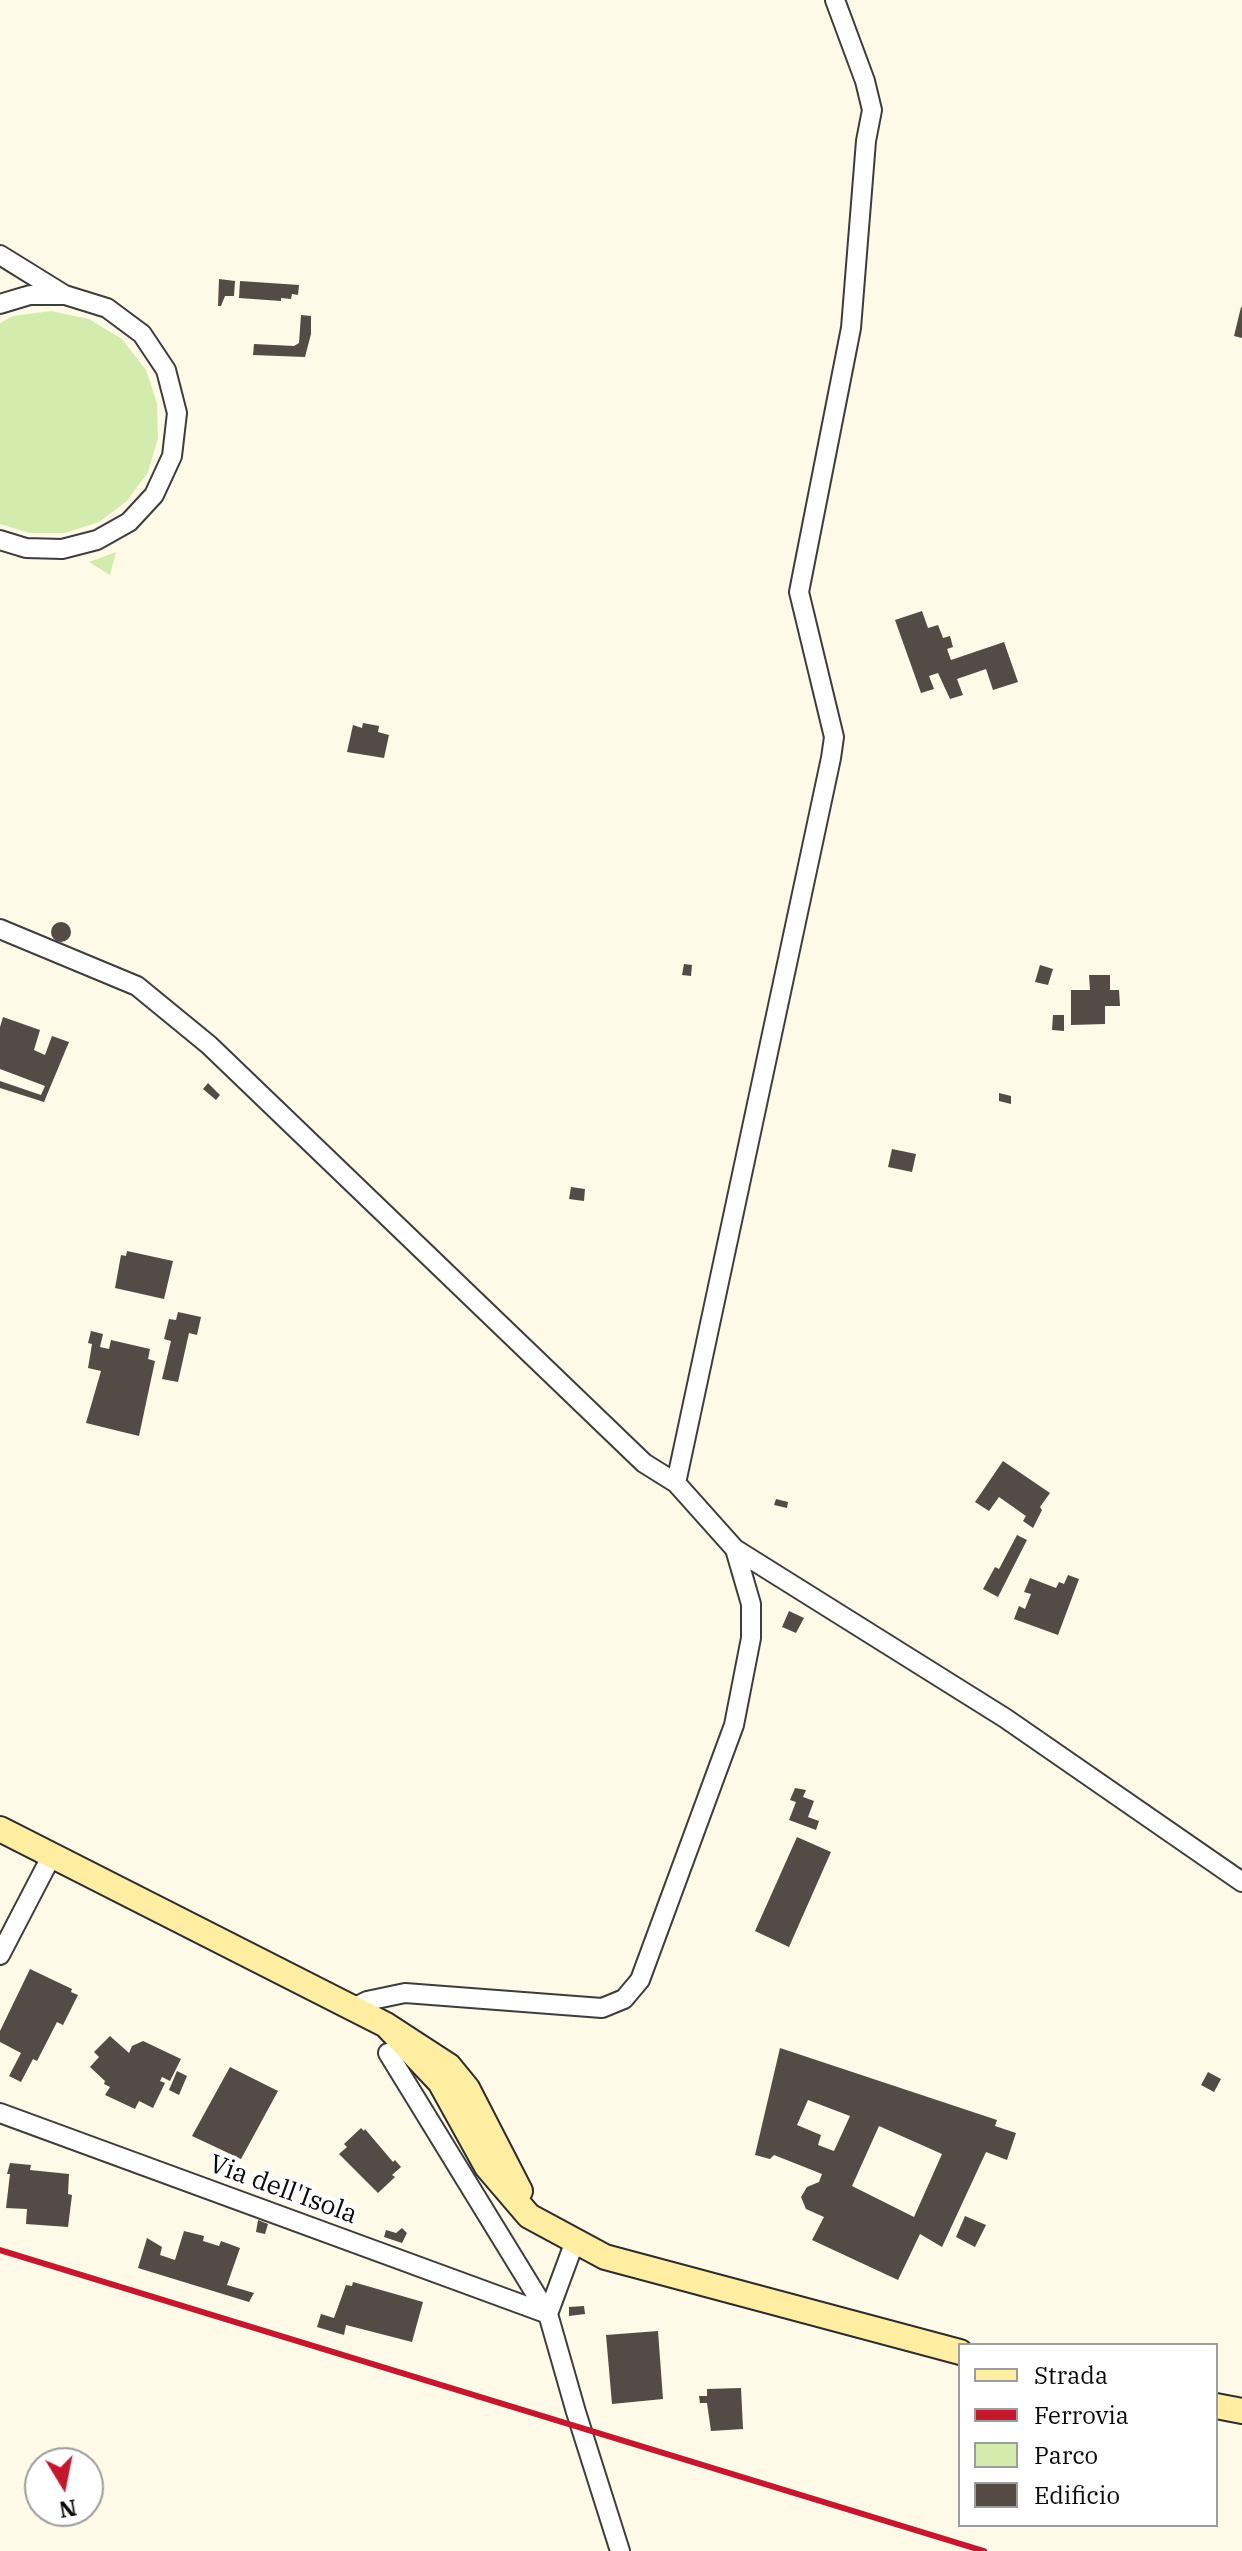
<!DOCTYPE html>
<html>
<head>
<meta charset="utf-8">
<style>
  body { margin:0 }
  #map { position:relative; width:1242px; height:2551px; overflow:hidden; background:#fff9e7; font-family:"IBM Plex Serif",serif }
  canvas { display:block }
  .legend { position:absolute; left:958px; top:2343px; width:260px; height:184px; box-sizing:border-box; background:#fff; border:2px solid #9d9d9d; margin:0; padding:10px 14px; list-style:none; font-size:24px; color:#0a0a0a }
  .legend li { display:flex; align-items:center; gap:16px; height:40px }
  .legend b { width:40px; border:2px solid #9d9d9d }
  .north { position:absolute; left:24px; top:2447px; width:80px; height:80px; box-sizing:border-box; background:#fff; border:2px solid #9d9d9d; border-radius:50%; rotate:170deg; font-size:22px; font-weight:700; line-height:32px; text-align:center; color:#0a0a0a }
  .north::after { content:''; display:block; margin:auto; width:28px; height:36px; background:#c5172d; clip-path:polygon(50% 0,100% 100%,50% 72%,0 100%) }
</style>
</head>
<body>
<div id="map">
<canvas width="1242" height="2551"></canvas>
<ul class="legend">
<li><b style="height:10px;background:#ffeea2"></b>Strada</li>
<li><b style="height:10px;background:#c5172d"></b>Ferrovia</li>
<li><b style="height:22px;background:#d3ecae"></b>Parco</li>
<li><b style="height:22px;background:#544a46"></b>Edificio</li>
</ul>
<div class="north">N</div>
</div>
<script>
const ctx = document.querySelector('canvas').getContext('2d');
ctx.lineJoin = 'round';
function fill(path, color) {
  ctx.fillStyle = color;
  ctx.fill(path, 'evenodd');
}
function toPath(rows) {
  const path = new Path2D();
  for (const r of rows) {
    if (r.length === 3) {
      path.moveTo(r[0] + r[2], r[1]);
      path.arc(r[0], r[1], r[2], 0, 2 * Math.PI);
      continue;
    }
    path.moveTo(r[0], r[1]);
    for (let i = 2; i < r.length; i += 2) path.lineTo(r[i], r[i + 1]);
  }
  return path;
}
function strokePath(path, color, width, dash) {
  ctx.strokeStyle = color;
  ctx.lineWidth = width;
  ctx.lineCap = dash ? 'butt' : 'round';
  ctx.setLineDash(dash || []);
  ctx.stroke(path);
}
function drawText(font, color, halo, rows, align = 'center') {
  ctx.font = font + ' "IBM Plex Serif",serif';
  ctx.lineWidth = 8;
  ctx.setLineDash([]);
  ctx.textBaseline = 'middle';
  ctx.strokeStyle = halo;
  ctx.fillStyle = color;
  for (const [text, x, y, turn = 0] of rows) {
    ctx.save();
    ctx.translate(x, y);
    ctx.rotate((+turn || 0) * Math.PI / 180);
    ctx.textAlign = isNaN(turn) ? turn : align;
    if (halo) ctx.strokeText(text, 0, 0);
    ctx.fillText(text, 0, 0);
    ctx.restore();
  }
}
const green = toPath([
  [51,311,89,319,122,339,146,370,157,403,158,438,148,472,127,501,99,522,65,533,30,533,0,524,0,323,13,316],
  [116,552,110,575,89,562]
]);
const building = toPath([
  [219,279,235,281,234,296,225,296,221,306,218,306],
  [240,281,299,285,298,295,292,294,291,299,281,298,281,301,239,298],
  [1241,307,1242,308,1242,338,1234,336],
  [301,315,311,316,311,334,305,357,253,355,254,344,294,346,299,343],
  [922,611,928,628,938,625,943,638,950,636,953,647,947,649,951,660,1004,642,1018,682,993,690,986,669,957,679,963,695,950,699,938,673,929,676,934,689,921,693,895,620],
  [363,723,379,726,378,732,389,735,384,758,347,752,353,725,362,728],
  [61,932,10],
  [684,964,692,965,691,976,682,975],
  [1040,965,1053,969,1048,985,1035,982],
  [1089,975,1110,975,1110,990,1119,990,1120,1006,1105,1006,1105,1024,1071,1025,1071,990,1090,990],
  [1053,1015,1064,1015,1064,1031,1052,1030],
  [3,1017,40,1030,34,1050,45,1055,52,1036,69,1042,44,1102,0,1088,0,1081,41,1095,45,1086,0,1069,0,1027],
  [208,1083,220,1095,216,1100,203,1089],
  [999,1093,1011,1096,1011,1104,999,1101],
  [892,1149,916,1154,912,1172,888,1167],
  [571,1187,585,1189,584,1201,569,1199],
  [127,1251,173,1261,164,1299,115,1288,121,1255,126,1256],
  [178,1312,201,1317,197,1335,189,1333,178,1382,162,1379,171,1341,164,1339,169,1319,176,1320],
  [91,1331,103,1334,100,1347,109,1349,111,1340,150,1349,148,1359,155,1361,139,1436,86,1423,101,1371,88,1368,92,1344,88,1343],
  [1003,1461,1050,1493,1040,1507,1042,1510,1033,1528,1023,1521,1026,1516,999,1497,989,1511,975,1502],
  [776,1499,788,1502,787,1508,774,1505],
  [1017,1535,1027,1540,998,1597,983,1589,995,1567,999,1569],
  [1068,1575,1079,1579,1058,1635,1014,1619,1019,1606,1025,1609,1031,1594,1024,1592,1030,1578,1056,1588,1059,1582,1064,1584],
  [789,1611,804,1618,796,1633,782,1627],
  [795,1788,806,1790,803,1797,814,1801,808,1817,819,1821,816,1830,789,1820,796,1802,790,1800],
  [797,1837,831,1852,789,1947,755,1931],
  [30,1969,72,1989,71,1992,78,1995,63,2025,57,2022,37,2061,33,2059,21,2082,9,2076,21,2053,0,2042,0,2031],
  [110,2036,129,2053,132,2046,143,2041,181,2059,170,2081,162,2077,160,2081,165,2083,153,2108,139,2101,135,2109,105,2095,110,2087,104,2084,105,2081,90,2067,99,2057,94,2052],
  [780,2048,997,2120,995,2126,1016,2133,1007,2160,986,2152,942,2247,920,2234,898,2280,812,2240,824,2217,806,2209,801,2197,807,2187,819,2182,822,2174,774,2155,770,2159,755,2155],
  [808,2100,850,2116,834,2151,818,2145,821,2135,797,2125],
  [879,2126,942,2154,914,2217,852,2186],
  [230,2067,278,2091,241,2159,192,2136],
  [177,2071,187,2076,179,2095,169,2090],
  [1208,2072,1221,2079,1214,2092,1201,2085],
  [361,2128,364,2131,365,2129,393,2162,395,2160,401,2167,392,2175,395,2177,378,2193,339,2154,347,2147,344,2144],
  [10,2163,31,2165,30,2170,69,2174,68,2194,72,2195,68,2227,26,2224,27,2209,6,2208,10,2174,7,2174],
  [965,2216,986,2225,975,2247,956,2237],
  [258,2220,268,2224,265,2234,256,2232],
  [402,2228,407,2233,402,2243,384,2237,386,2230,396,2233],
  [184,2231,204,2236,203,2241,219,2246,221,2241,240,2248,227,2285,254,2293,249,2302,138,2268,147,2238,162,2247,160,2255,175,2260],
  [353,2282,423,2302,412,2342,346,2325,344,2335,317,2327,321,2314,334,2318,346,2285,352,2286],
  [584,2306,585,2314,569,2316,569,2307],
  [658,2331,663,2399,612,2404,606,2335],
  [741,2388,743,2429,711,2431,707,2403,700,2403,699,2396,707,2396,707,2389]
]);
const street = toPath([
  [0,255,63,294],
  [0,304,30,295,65,295,107,308,142,334,166,370,177,413,172,456,154,495,129,522,97,540,62,549,26,548,0,540],
  [0,929,137,986,209,1045,644,1463,676,1483],
  [735,1549,1005,1718,1242,1882],
  [0,1955,52,1855],
  [353,2008,367,2001,405,1993,602,2008,624,1999,640,1980,734,1725,751,1638,751,1604,735,1549,676,1483,831,758,834,737,799,592,851,328,866,141,872,110,865,81,835,0],
  [388,2053,548,2314],
  [0,2113,548,2314],
  [575,2241,548,2314,576,2412,620,2551]
]);
const secondary = toPath([
  [0,1829,386,2025,449,2066,467,2088,520,2191],
  [386,2025,440,2082,487,2167,529,2216,605,2257,960,2352],
  [1216,2406,1242,2411]
]);
const rail = toPath([
  [0,2250,984,2551]
]);
const streetNames = [
  ["Via dell'Isola",283,2190,20]
];
fill(green, '#d3ecae');
fill(building, '#544a46');
strokePath(street, '#3d3d3d', 22);
strokePath(secondary, '#2c2c2c', 28);
strokePath(street, '#fff', 18);
strokePath(secondary, '#ffeea2', 24);
strokePath(rail, '#c5172d', 6);
drawText('26px', '#0a0a0a', '#fff', streetNames);
</script>
</body>
</html>
